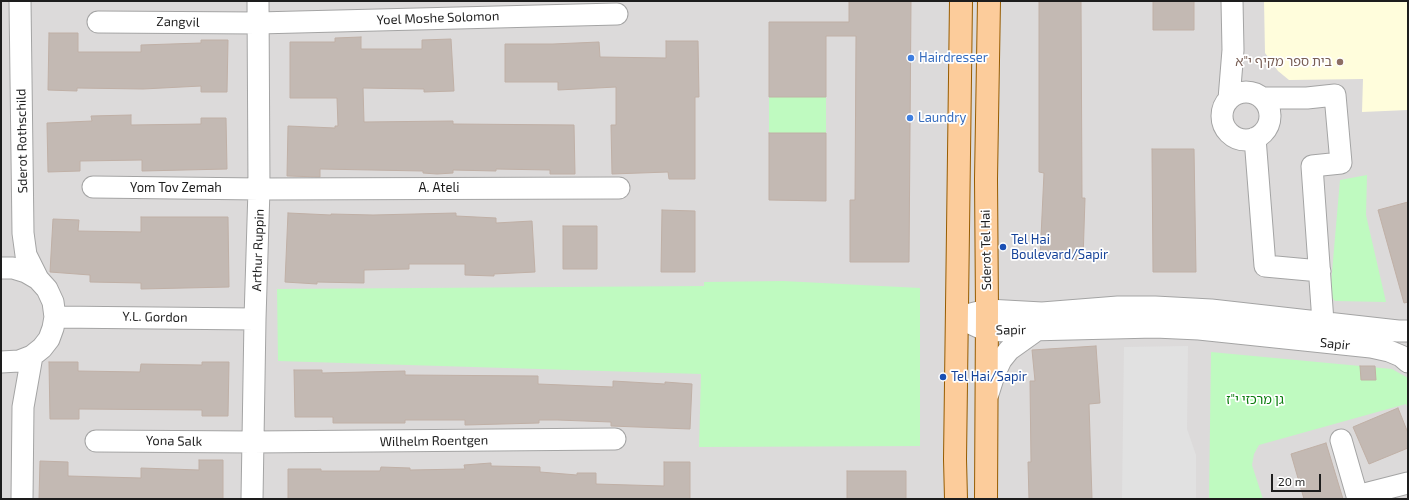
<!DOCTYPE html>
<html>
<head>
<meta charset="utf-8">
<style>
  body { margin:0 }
  #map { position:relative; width:1409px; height:500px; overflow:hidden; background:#efeae3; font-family:"Exo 2",sans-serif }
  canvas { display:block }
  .frame { position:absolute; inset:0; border:2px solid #1d1d1d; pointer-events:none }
  .scale { position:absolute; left:1271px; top:474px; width:50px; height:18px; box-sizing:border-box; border:2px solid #1d1d1d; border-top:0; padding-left:5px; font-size:12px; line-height:14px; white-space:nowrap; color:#1d1d1d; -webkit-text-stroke:3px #fff; paint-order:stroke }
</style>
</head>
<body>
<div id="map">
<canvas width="1409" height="500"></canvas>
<div class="frame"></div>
<div class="scale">20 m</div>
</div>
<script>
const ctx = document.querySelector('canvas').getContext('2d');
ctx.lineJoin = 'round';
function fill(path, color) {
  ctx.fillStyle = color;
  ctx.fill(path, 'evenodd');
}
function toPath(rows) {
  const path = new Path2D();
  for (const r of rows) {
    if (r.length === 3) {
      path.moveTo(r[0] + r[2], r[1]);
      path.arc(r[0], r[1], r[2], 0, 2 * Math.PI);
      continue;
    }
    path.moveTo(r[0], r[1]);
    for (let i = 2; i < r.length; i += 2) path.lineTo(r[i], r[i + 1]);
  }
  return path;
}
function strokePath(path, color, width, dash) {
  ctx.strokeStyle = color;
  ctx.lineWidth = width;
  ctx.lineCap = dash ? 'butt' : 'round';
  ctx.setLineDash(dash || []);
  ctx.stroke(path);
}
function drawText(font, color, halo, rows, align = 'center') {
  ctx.font = font + ' "Exo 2","Noto Sans Hebrew",sans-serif';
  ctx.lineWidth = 3.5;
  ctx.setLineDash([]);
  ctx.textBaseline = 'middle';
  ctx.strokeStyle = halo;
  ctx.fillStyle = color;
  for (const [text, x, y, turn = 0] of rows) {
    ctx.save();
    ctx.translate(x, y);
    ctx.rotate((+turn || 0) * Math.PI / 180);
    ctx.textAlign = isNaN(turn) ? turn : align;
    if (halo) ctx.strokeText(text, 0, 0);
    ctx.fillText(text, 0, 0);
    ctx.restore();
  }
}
const residential = toPath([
  [1,1,1408,1,1408,499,1,499]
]);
const education = toPath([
  [1264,1,1408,1,1408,110,1362,112,1363,79,1289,80,1278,71,1265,53]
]);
const park = toPath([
  [769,97,826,97,826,133,769,133],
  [1367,175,1366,215,1386,302,1335,301,1330,295,1340,180],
  [783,281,920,288,920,446,699,447,701,374,278,361,277,289,704,286,704,282],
  [1211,352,1392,369,1408,378,1408,409,1406,404,1259,445,1254,454,1252,465,1263,499,1209,499]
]);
const parking = toPath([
  [1188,346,1187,429,1196,455,1196,499,1122,499,1124,347]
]);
const building = toPath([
  [849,1,911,1,909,262,850,262,850,200,855,200,856,36,826,36,826,97,769,97,769,22,849,22,849,1],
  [1039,1,1081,1,1082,198,1085,198,1083,260,1040,258,1044,173,1039,172,1039,1],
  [1153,1,1194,1,1194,30,1153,30,1153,1],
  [49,33,78,33,78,52,141,52,141,45,201,43,201,40,228,40,227,92,201,92,201,86,143,89,77,88,77,91,48,90,49,33],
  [361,37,361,49,422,49,422,40,451,39,454,91,424,92,424,89,363,88,364,122,453,121,453,124,574,125,575,174,550,174,550,170,496,169,496,171,453,170,453,173,437,174,423,173,423,171,320,169,320,177,287,176,288,126,335,128,335,126,338,126,337,98,290,98,290,42,335,42,335,38,361,37],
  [666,41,698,41,699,97,695,97,695,179,669,179,668,172,612,174,611,125,616,125,616,87,558,90,558,82,505,82,505,44,553,44,599,42,600,57,666,58,666,41],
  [131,115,131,125,201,124,201,118,226,118,227,169,142,171,142,160,80,161,80,171,48,172,47,123,92,121,91,116,131,115],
  [769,133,826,133,826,201,769,200,769,133],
  [1152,149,1194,149,1196,272,1153,272,1152,149],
  [1408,202,1408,302,1404,303,1378,210,1408,202],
  [662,210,695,211,695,272,661,272,662,210],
  [288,213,331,215,331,214,373,215,456,213,456,216,496,218,496,223,532,221,535,272,494,274,494,276,465,275,465,264,409,264,409,269,364,270,364,283,317,282,317,284,285,282,288,213],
  [141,217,228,217,229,287,141,289,141,283,90,282,90,275,50,272,53,219,79,220,78,231,141,232,141,217],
  [563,226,597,226,597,269,563,269,563,226],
  [1096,346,1100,403,1089,404,1092,499,1029,499,1028,462,1031,462,1030,381,1035,381,1032,350,1096,346],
  [49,362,78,362,78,371,140,372,141,364,202,365,202,362,229,362,228,416,202,416,202,410,79,409,79,419,50,419,49,362],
  [1360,366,1375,366,1376,380,1361,380,1360,366],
  [294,370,322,370,322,373,405,371,405,375,538,376,538,384,613,387,613,381,665,384,665,382,692,384,690,429,611,426,611,422,558,420,539,420,539,423,465,425,465,420,405,420,405,423,333,423,333,417,295,417,294,370],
  [1398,408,1408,433,1408,448,1369,464,1353,427,1398,408],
  [1326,443,1343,499,1304,499,1291,454,1326,443],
  [199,460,223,460,223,499,39,499,40,461,68,462,68,476,141,478,141,468,199,470,199,460],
  [664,462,690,462,690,499,288,499,288,469,321,469,321,471,380,471,381,467,410,468,410,470,465,469,464,465,491,463,491,466,540,467,540,472,577,475,577,473,596,473,596,484,664,486,664,462],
  [847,471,906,471,906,499,847,499,847,471]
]);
const minor = toPath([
  [20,1,23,233,26,255,38,279],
  [98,22,258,23,617,14],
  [1246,116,24],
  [1262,98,1307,98,1335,95,1341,163,1312,166,1323,322],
  [1229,99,1233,50,1232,1],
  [1255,138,1265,266,1320,271],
  [93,187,259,189,619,188],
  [1,268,13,268,26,272,38,279,47,289,53,302,55,317,53,328,49,339,42,348,32,356,19,361,1,362],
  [971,314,987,310,1042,313,1118,307,1155,307,1211,310,1398,331,1408,331],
  [55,317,255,319],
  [957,317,987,331,1155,327,1199,329,1371,347,1389,351,1401,356,1408,362],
  [988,394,994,375,1001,360,1009,350,1037,330],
  [1341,440,1358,499],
  [96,441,253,442,615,439],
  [1357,496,1408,483],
  [22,499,23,407,32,356],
  [252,499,255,319,259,189,258,1]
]);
const major = toPath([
  [956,499,955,459,961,1],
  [986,499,987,310,986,179,989,1]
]);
const markers = [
  [911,58,4,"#3f7fe0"],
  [1340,62,4,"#8d6e63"],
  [910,118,4,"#3f7fe0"],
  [1003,247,4,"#1a4fb4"],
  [943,377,4,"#1a4fb4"]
];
const streetNames = [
  ["Yoel Moshe Solomon",438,18,-2],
  ["Zangvil",178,22,1],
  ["Sderot Rothschild",22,141,-91],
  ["Yom Tov Zemah",176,188],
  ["A. Ateli",439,188],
  ["Arthur Ruppin",258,250,-88],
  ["Sderot Tel Hai",986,250,-91],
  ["Y.L. Gordon",155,317,1],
  ["Sapir",1011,330,-1],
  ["Sapir",1335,344,6],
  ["Yona Salk",174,441,1],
  ["Wilhelm Roentgen",434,441,-1]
];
const shopNames = [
  ["Hairdresser",919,58],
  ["Laundry",918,118]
];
const educationNames = [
  ["בית ספר מקיף י\"א",1332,62]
];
const transitNames = [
  ["Tel Hai",1011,240],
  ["Boulevard/Sapir",1011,255],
  ["Tel Hai/Sapir",951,377]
];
const parkNames = [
  ["גן מרכזי י\"ז",1255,400]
];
fill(residential, '#dcdada');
fill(education, '#fffddc');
fill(park, '#bffac0');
fill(parking, '#e1e1e1');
fill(building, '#c3b9b3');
strokePath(building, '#c0b0a6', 1);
strokePath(minor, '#a4a4a4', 23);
strokePath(major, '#975c00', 24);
strokePath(minor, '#fff', 21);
strokePath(major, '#fccc9b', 22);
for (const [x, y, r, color] of markers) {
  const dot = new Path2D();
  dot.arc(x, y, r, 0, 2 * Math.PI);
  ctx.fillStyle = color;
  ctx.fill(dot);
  strokePath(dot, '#fff', 1.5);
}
drawText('13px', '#1d1d1d', '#fff', streetNames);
drawText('13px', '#366cbe', '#fff', shopNames, 'left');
drawText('13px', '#785e54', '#fff', educationNames, 'right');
drawText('13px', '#164399', '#fff', transitNames, 'left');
drawText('13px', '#0b7c0d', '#fff', parkNames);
</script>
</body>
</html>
